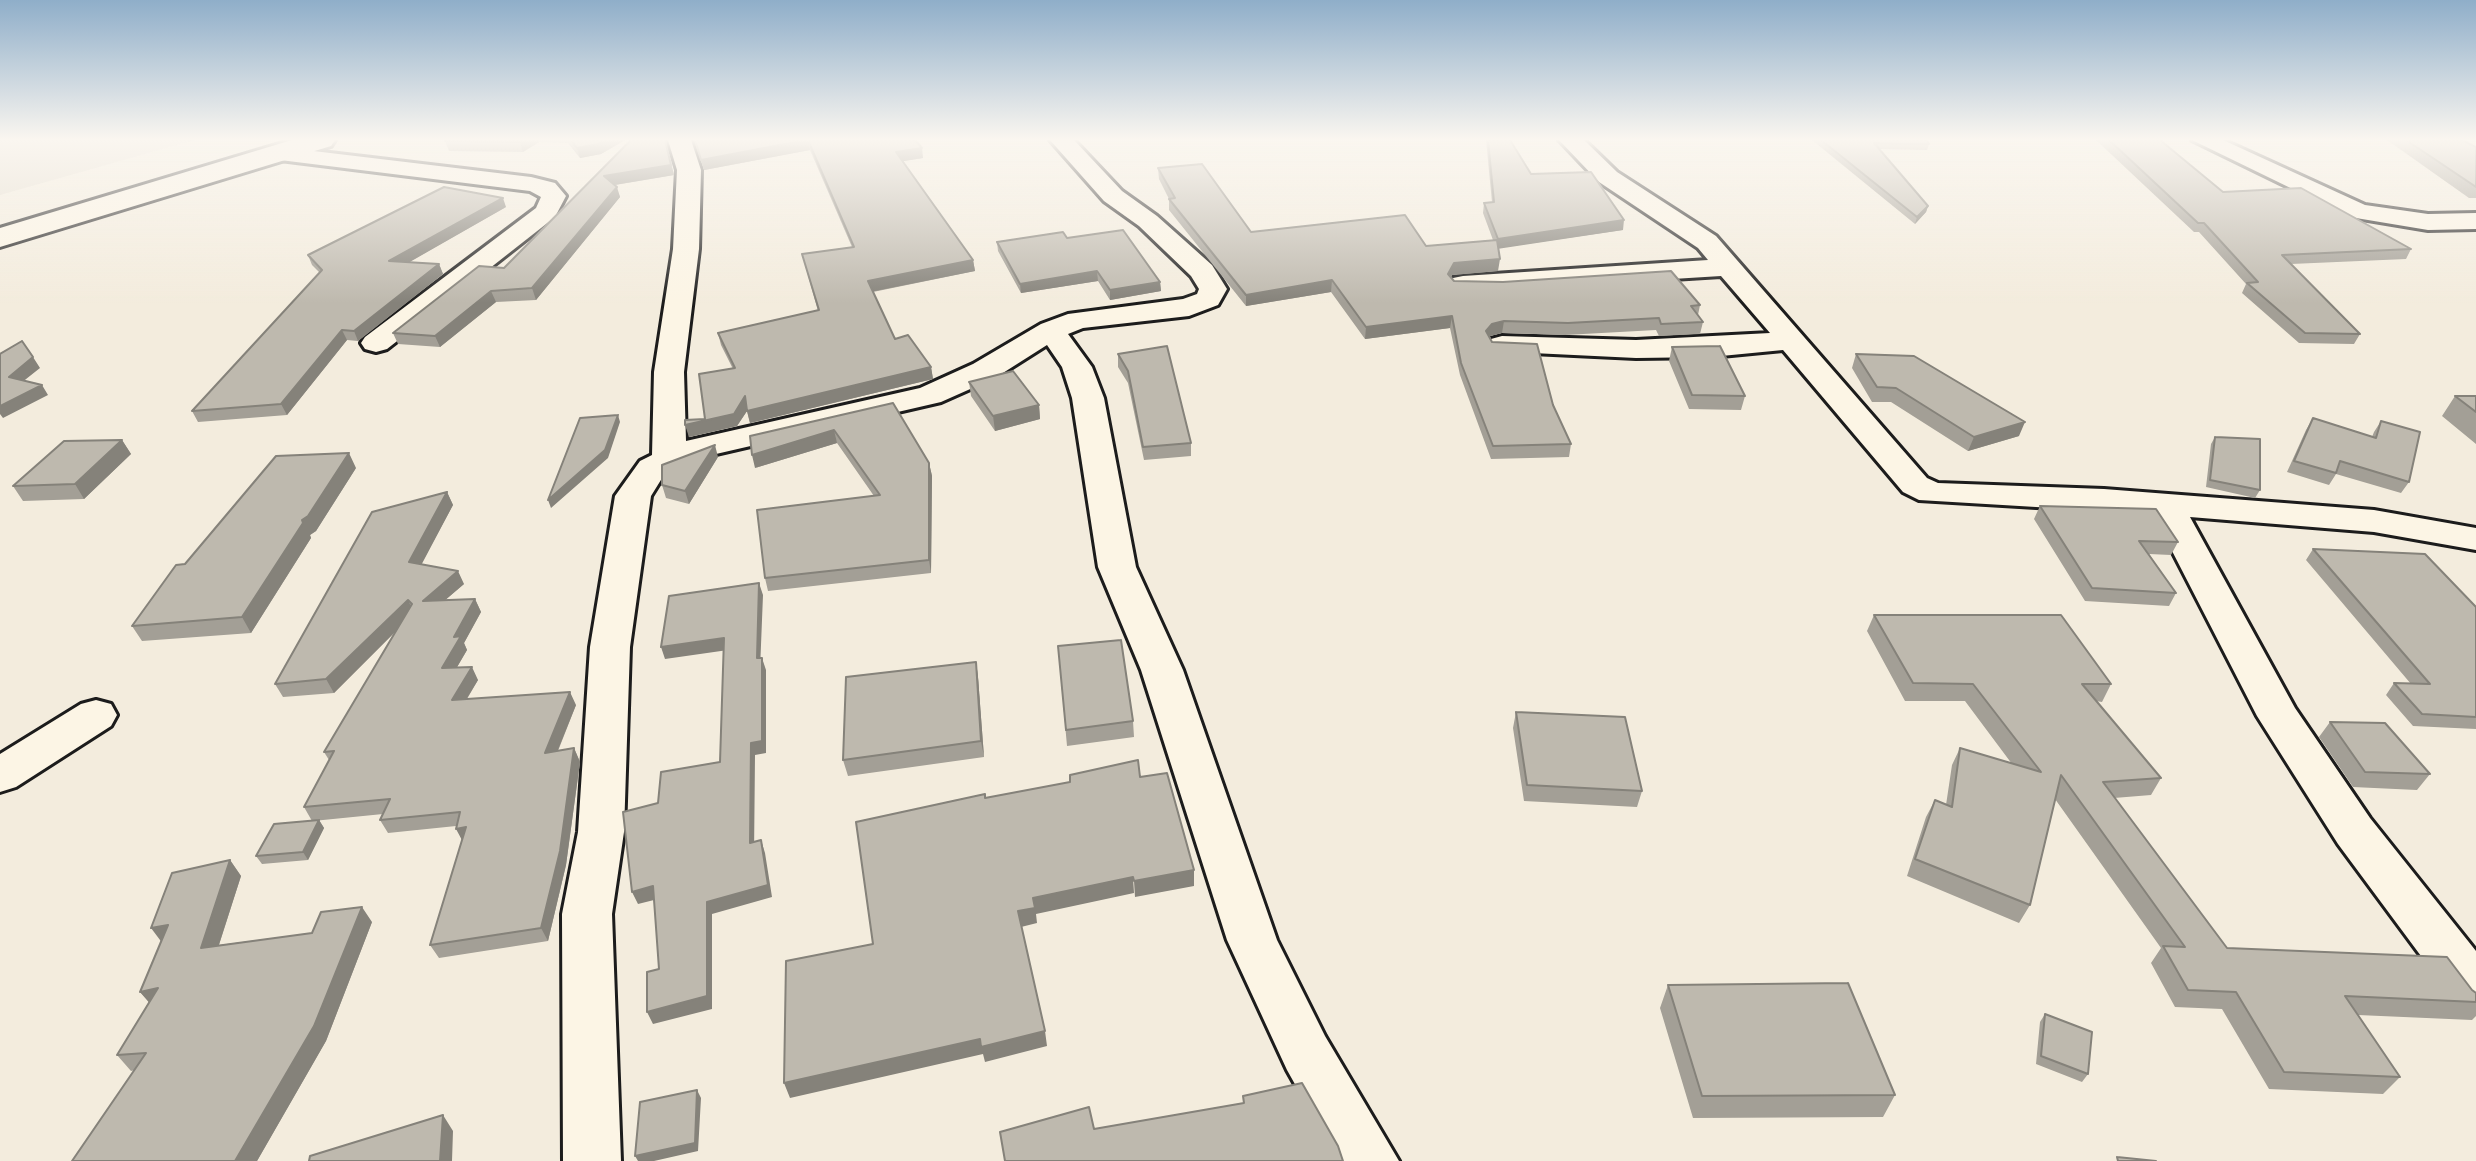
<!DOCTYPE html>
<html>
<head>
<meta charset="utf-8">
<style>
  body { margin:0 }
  canvas { display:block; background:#f3ecdd }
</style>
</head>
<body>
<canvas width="2476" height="1161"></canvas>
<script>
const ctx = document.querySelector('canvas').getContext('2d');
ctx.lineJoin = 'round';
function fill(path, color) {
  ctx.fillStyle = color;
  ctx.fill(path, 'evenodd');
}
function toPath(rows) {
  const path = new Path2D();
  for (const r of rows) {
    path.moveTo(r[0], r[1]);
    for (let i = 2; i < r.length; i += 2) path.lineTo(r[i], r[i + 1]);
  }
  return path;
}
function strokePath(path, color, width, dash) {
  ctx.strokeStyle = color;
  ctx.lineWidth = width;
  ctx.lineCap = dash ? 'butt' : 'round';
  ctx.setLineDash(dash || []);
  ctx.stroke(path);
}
const built = toPath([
  [0,140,194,140,0,195]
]);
const minor = toPath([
  [668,140,691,140,701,170,699,249,684,372,686,441,920,388,973,364,1041,324,1068,314,1183,299,1197,294,1199,289,1191,276,1139,226,1104,201,1050,140,1074,140,1122,191,1157,216,1212,265,1227,289,1218,305,1189,316,1083,328,1068,334,1092,367,1104,398,1136,567,1183,670,1277,940,1325,1036,1399,1161,1338,1161,1287,1070,1227,940,1141,670,1098,567,1072,398,1062,367,1047,345,995,378,941,402,703,457,664,475,651,496,630,647,624,832,612,914,621,1161,563,1161,562,914,578,832,590,647,615,496,640,461,652,455,654,372,673,249,677,170,668,140],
  [1559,140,1584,140,1617,172,1716,236,1927,478,1938,483,2104,489,2374,510,2476,528,2476,550,2374,532,2190,517,2295,708,2370,818,2476,951,2476,1013,2458,1006,2338,844,2257,716,2153,514,1919,500,1903,492,1783,350,1711,357,1636,358,1491,351,1487,345,1491,339,1502,336,1636,340,1770,333,1721,276,1463,292,1453,290,1449,284,1453,278,1463,276,1708,260,1698,248,1599,182,1559,140],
  [2192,140,2223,140,2365,205,2428,214,2476,213,2476,229,2428,230,2350,217,2192,140],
  [280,147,531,177,555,183,566,196,555,217,387,349,376,352,365,349,361,343,365,337,536,208,541,197,530,191,272,159,268,154,280,147],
  [96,700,111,704,117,715,111,726,16,787,0,792,0,754,81,704,96,700]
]);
const trunk = toPath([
  [292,140,335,140,331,146,0,247,0,228,292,140]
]);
const wall = toPath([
  [446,140,625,140,601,154,580,158,568,143,539,142,523,152,449,151,445,141],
  [665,140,674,175,615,185,620,197,536,300,496,302,440,347,398,344,393,333,504,268],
  [694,140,915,140,923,158,903,161,973,260,975,271,873,292,895,339,931,367,933,379,750,423,747,411,737,426,689,437,705,419,733,369,721,345,718,333,818,311,802,254,852,247,810,150,704,170],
  [1486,140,1510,140,1531,174,1623,230,1498,248,1498,271,1452,275,1451,278,1454,281,1700,305,1698,315,1703,322,1700,334,1659,336,1656,330,1565,335,1502,333,1490,336,1492,342,1553,405,1571,444,1569,457,1491,459,1460,375,1450,328,1365,339,1331,292,1246,306,1169,210,1169,199,1159,179,1158,168,1251,232,1426,246,1493,240,1483,213,1484,203,1492,202],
  [1812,140,1926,140,1929,144,1927,150,1879,149,1928,206,1926,212,1915,224],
  [2096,140,2160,140,2223,192,2411,249,2406,259,2291,264,2360,334,2354,344,2299,343,2242,293,2246,284,2199,232,2194,232],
  [2387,140,2462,140,2476,147,2476,198,2469,198],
  [506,207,409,262,439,264,443,274,358,341,347,340,287,415,198,422,192,411,320,273,312,265,308,255],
  [1067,238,1160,282,1161,291,1110,300,1098,281,1021,293,998,251,997,242],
  [1672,347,1745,396,1741,410,1689,409,1669,361],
  [1118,354,1191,443,1191,456,1144,460,1128,383,1118,367],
  [1856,354,2019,436,1968,451,1891,402,1872,402,1852,368],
  [969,382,1039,405,1040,419,995,431,971,396],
  [2455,396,2476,396,2476,444,2442,416],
  [893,403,929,463,932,476,931,573,768,591,765,578,874,496,837,443,755,468],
  [2313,418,2372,437,2374,432,2381,421,2409,482,2401,493,2336,474,2329,485,2287,472,2306,430],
  [2215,437,2260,490,2255,498,2206,487,2211,444],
  [122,440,131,454,84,499,23,501,13,486],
  [718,457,689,504,666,498,662,485],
  [356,468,316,531,310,535,311,538,251,633,142,641,132,626,185,564],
  [447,492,453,505,421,564,464,584,445,600,475,599,481,612,464,643,467,650,457,667,478,680,467,699,576,705,558,751,574,748,580,762,566,865,548,941,439,958,430,945,462,840,456,826,388,833,380,820,383,814,313,821,319,820,324,828,308,860,262,864,256,856,312,821,304,807,329,760,324,752,395,632,334,693,283,697,275,684],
  [2040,506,2178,542,2171,555,2149,554,2176,593,2169,606,2085,601,2034,519],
  [2313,549,2476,607,2476,729,2413,726,2386,695,2394,683,2411,684,2306,560],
  [1874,615,2111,684,2102,702,2096,701,2161,778,2151,795,2114,798,2227,948,2472,990,2476,993,2476,1016,2472,1020,2358,1015,2400,1077,2383,1094,2269,1089,2222,1009,2175,1007,2151,963,2161,948,2055,799,2030,905,2019,923,1907,876,1926,817,1935,800,1946,805,1952,765,1960,748,2012,764,1965,701,1905,701,1867,631],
  [1058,646,1133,721,1134,737,1067,746],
  [976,662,978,677,984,757,848,776,843,760],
  [1516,712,1642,791,1637,807,1524,801,1513,728],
  [2330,722,2430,774,2417,790,2353,787,2319,737],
  [230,860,241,876,219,945,312,933,372,922,326,1041,257,1161,72,1161,135,1070,131,1071,117,1055,149,1002,140,992,161,941],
  [1668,985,1895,1095,1883,1117,1693,1118,1660,1008],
  [2045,1014,2088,1074,2082,1082,2036,1064,2040,1022]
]);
const shadedWall = toPath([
  [522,140,539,140,539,142,523,152,520,142],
  [604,140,625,140,601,154,580,158,577,148],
  [665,140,674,175,608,186,604,176],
  [808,140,810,150,704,170,701,160],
  [922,148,923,158,898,162,896,152],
  [617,187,620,197,536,300,532,288],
  [503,198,506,207,394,271,389,261],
  [1928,206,1926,212,1915,224,1917,217],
  [1624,220,1623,230,1497,249,1498,239],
  [1500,259,1498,271,1452,275,1446,286,1448,274,1454,263],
  [973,260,975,271,870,292,868,281],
  [439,264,443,274,358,341,354,331],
  [1097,271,1098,281,1021,293,1020,284],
  [1332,280,1331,292,1246,306,1246,295],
  [1160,282,1161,291,1110,300,1110,290],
  [491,291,496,302,440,347,435,336],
  [1452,316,1450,328,1365,339,1366,327],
  [1504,321,1502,333,1490,336,1484,343,1486,331,1492,324],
  [342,330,347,340,287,415,281,404],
  [33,357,40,368,16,387,9,377],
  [931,367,933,379,750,423,747,411],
  [42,385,48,395,3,418,0,414,0,406],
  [745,396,749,408,737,426,689,437,685,425,734,414],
  [1039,405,1040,419,995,431,993,416],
  [618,415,620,422,608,458,551,508,548,500],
  [2025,422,2019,436,1968,451,1974,437],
  [834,430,837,443,755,468,752,455],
  [122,440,131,454,84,499,75,484],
  [715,445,718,457,689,504,685,491],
  [349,453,356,468,316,531,310,535,311,538,251,633,242,617,302,520],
  [929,463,932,476,931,573,929,560],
  [447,492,453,505,416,575,409,562],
  [458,571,464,584,429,614,423,601],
  [759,583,763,595,760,670,757,658],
  [475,599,481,612,464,643,467,650,449,681,442,668,454,637],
  [408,600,414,613,334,693,326,679],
  [724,638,728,650,665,659,661,647],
  [762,658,766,670,766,753,755,755,754,856,750,843,751,743],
  [976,662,978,677,984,757,981,741],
  [472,667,478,680,458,713,452,700],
  [570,692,576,705,551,767,545,753],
  [574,748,580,762,566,865,548,941,541,928],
  [319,820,324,828,308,860,303,852],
  [466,827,463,842,456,829],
  [761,840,765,853,772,897,712,914,712,1009,653,1024,647,1012,707,902],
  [230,860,241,876,213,963,201,948],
  [1194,870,1194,886,1135,897,1134,881],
  [1133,877,1134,893,1036,914,1037,923,1021,927,1018,911,1033,898],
  [653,886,658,899,638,904,632,892],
  [362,907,372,922,326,1041,257,1161,235,1161],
  [168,925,163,944,151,928],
  [158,988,153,1007,140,992],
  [1045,1031,1047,1046,985,1062,983,1054,790,1098,784,1083,980,1039],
  [697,1090,701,1098,698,1151,654,1161,638,1161,635,1156],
  [443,1115,453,1131,452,1161,440,1161]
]);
const building = toPath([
  [446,140,522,140,520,142,445,141,446,140],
  [571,140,604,140,598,144,577,148,571,140],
  [631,140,665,140,671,165,604,176,617,187,532,288,491,291,435,336,393,333,479,266,504,268,631,140],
  [695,140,806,140,701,160,695,140],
  [808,140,915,140,922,148,896,152,973,260,868,281,895,339,908,335,931,367,747,411,745,396,734,414,685,425,685,420,705,419,699,374,735,368,718,333,819,310,802,254,854,247,808,140],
  [1488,140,1510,140,1531,174,1591,172,1624,220,1498,239,1484,203,1494,202,1488,140],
  [1821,140,1926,140,1929,144,1874,143,1928,206,1917,217,1821,140],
  [2109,140,2160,140,2223,192,2301,188,2411,249,2282,255,2360,334,2305,333,2247,283,2258,282,2204,223,2198,223,2109,140],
  [2406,140,2462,140,2476,147,2476,187,2406,140],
  [1202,164,1251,232,1405,215,1426,246,1497,240,1500,259,1454,263,1448,274,1454,281,1503,282,1671,271,1700,305,1691,306,1703,322,1661,324,1659,318,1568,323,1504,321,1492,324,1486,331,1492,342,1537,344,1553,405,1571,444,1493,446,1461,363,1452,316,1366,327,1332,280,1246,295,1169,199,1175,198,1158,168,1202,164],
  [444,187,503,198,389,261,439,264,354,331,342,330,281,404,192,411,322,270,308,255,444,187],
  [1123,230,1160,282,1110,290,1097,271,1020,284,997,242,1063,232,1067,238,1123,230],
  [22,341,33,357,9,377,42,385,0,406,0,354,22,341],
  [1167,346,1191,443,1143,447,1128,371,1118,354,1167,346],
  [1720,346,1745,396,1692,395,1672,347,1720,346],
  [1856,354,1914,356,2025,422,1974,437,1896,388,1877,387,1856,354],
  [1013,371,1039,405,993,416,969,382,1013,371],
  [2455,396,2476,396,2476,412,2455,396],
  [893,403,929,463,929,560,765,578,757,510,880,495,834,430,752,455,750,436,893,403],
  [618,415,605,450,548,500,580,418,618,415],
  [2313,418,2376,438,2381,421,2420,432,2409,482,2340,461,2336,473,2294,461,2313,418],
  [2215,437,2260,439,2260,490,2210,480,2215,437],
  [122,440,75,484,13,486,64,441,122,440],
  [715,445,685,491,662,485,662,465,715,445],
  [349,453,308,516,302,520,303,523,242,617,132,626,176,565,185,564,276,456,349,453],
  [447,492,409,562,458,571,423,601,475,599,454,637,461,636,442,668,472,667,452,700,570,692,545,753,574,748,560,851,541,928,430,945,466,827,456,829,460,812,380,820,390,799,304,807,334,751,324,752,412,604,408,600,326,679,275,684,372,512,447,492],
  [2040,506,2156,509,2178,542,2139,541,2176,593,2092,588,2040,506],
  [2313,549,2425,554,2476,607,2476,717,2422,714,2394,683,2430,684,2313,549],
  [759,583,757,658,762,658,762,741,751,743,750,843,761,840,768,885,707,902,707,996,647,1012,647,972,659,969,653,886,632,892,623,812,658,803,661,772,720,762,724,638,661,647,669,596,759,583],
  [1874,615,2061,615,2111,684,2082,684,2161,778,2103,782,2227,948,2447,957,2472,990,2476,993,2476,1002,2345,996,2400,1077,2284,1072,2236,992,2188,990,2163,946,2185,947,2061,775,2030,905,1915,859,1935,800,1952,807,1960,748,2041,772,1973,684,1913,683,1874,615],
  [1121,640,1133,721,1066,730,1058,646,1121,640],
  [976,662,981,741,843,760,846,677,976,662],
  [1516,712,1625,717,1642,791,1527,785,1516,712],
  [2330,722,2385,723,2430,774,2365,772,2330,722],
  [1138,760,1140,777,1167,773,1194,870,1134,881,1133,877,1033,898,1035,908,1018,911,1045,1031,981,1047,980,1039,784,1083,786,961,873,944,856,822,985,794,985,798,1070,782,1070,775,1138,760],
  [319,820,303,852,256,856,274,824,319,820],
  [230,860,201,948,312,933,321,912,362,907,314,1026,235,1161,72,1161,146,1053,117,1055,158,988,140,992,168,925,151,928,172,873,230,860],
  [1848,983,1895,1095,1702,1096,1668,985,1848,983],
  [2045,1014,2092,1032,2088,1074,2041,1056,2045,1014],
  [1302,1083,1338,1146,1343,1161,1005,1161,1000,1132,1089,1107,1094,1129,1244,1103,1243,1096,1302,1083],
  [697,1090,695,1143,635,1156,640,1102,697,1090],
  [443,1115,440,1161,309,1161,310,1156,443,1115],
  [2117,1157,2156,1161,2118,1161,2117,1157]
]);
fill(built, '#e3ddcf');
strokePath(minor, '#1c1c1c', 6);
strokePath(trunk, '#1c1c1c', 6);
fill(minor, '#fcf5e5');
fill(trunk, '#fcf5e5');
fill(wall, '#a39f96');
fill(shadedWall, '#85827a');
fill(building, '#beb9ae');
strokePath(building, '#85827a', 2);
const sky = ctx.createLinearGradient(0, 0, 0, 303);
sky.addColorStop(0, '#8faec9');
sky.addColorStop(0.46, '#faf6f0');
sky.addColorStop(1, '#faf6f000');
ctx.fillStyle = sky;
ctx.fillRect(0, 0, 2476, 303);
</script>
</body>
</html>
